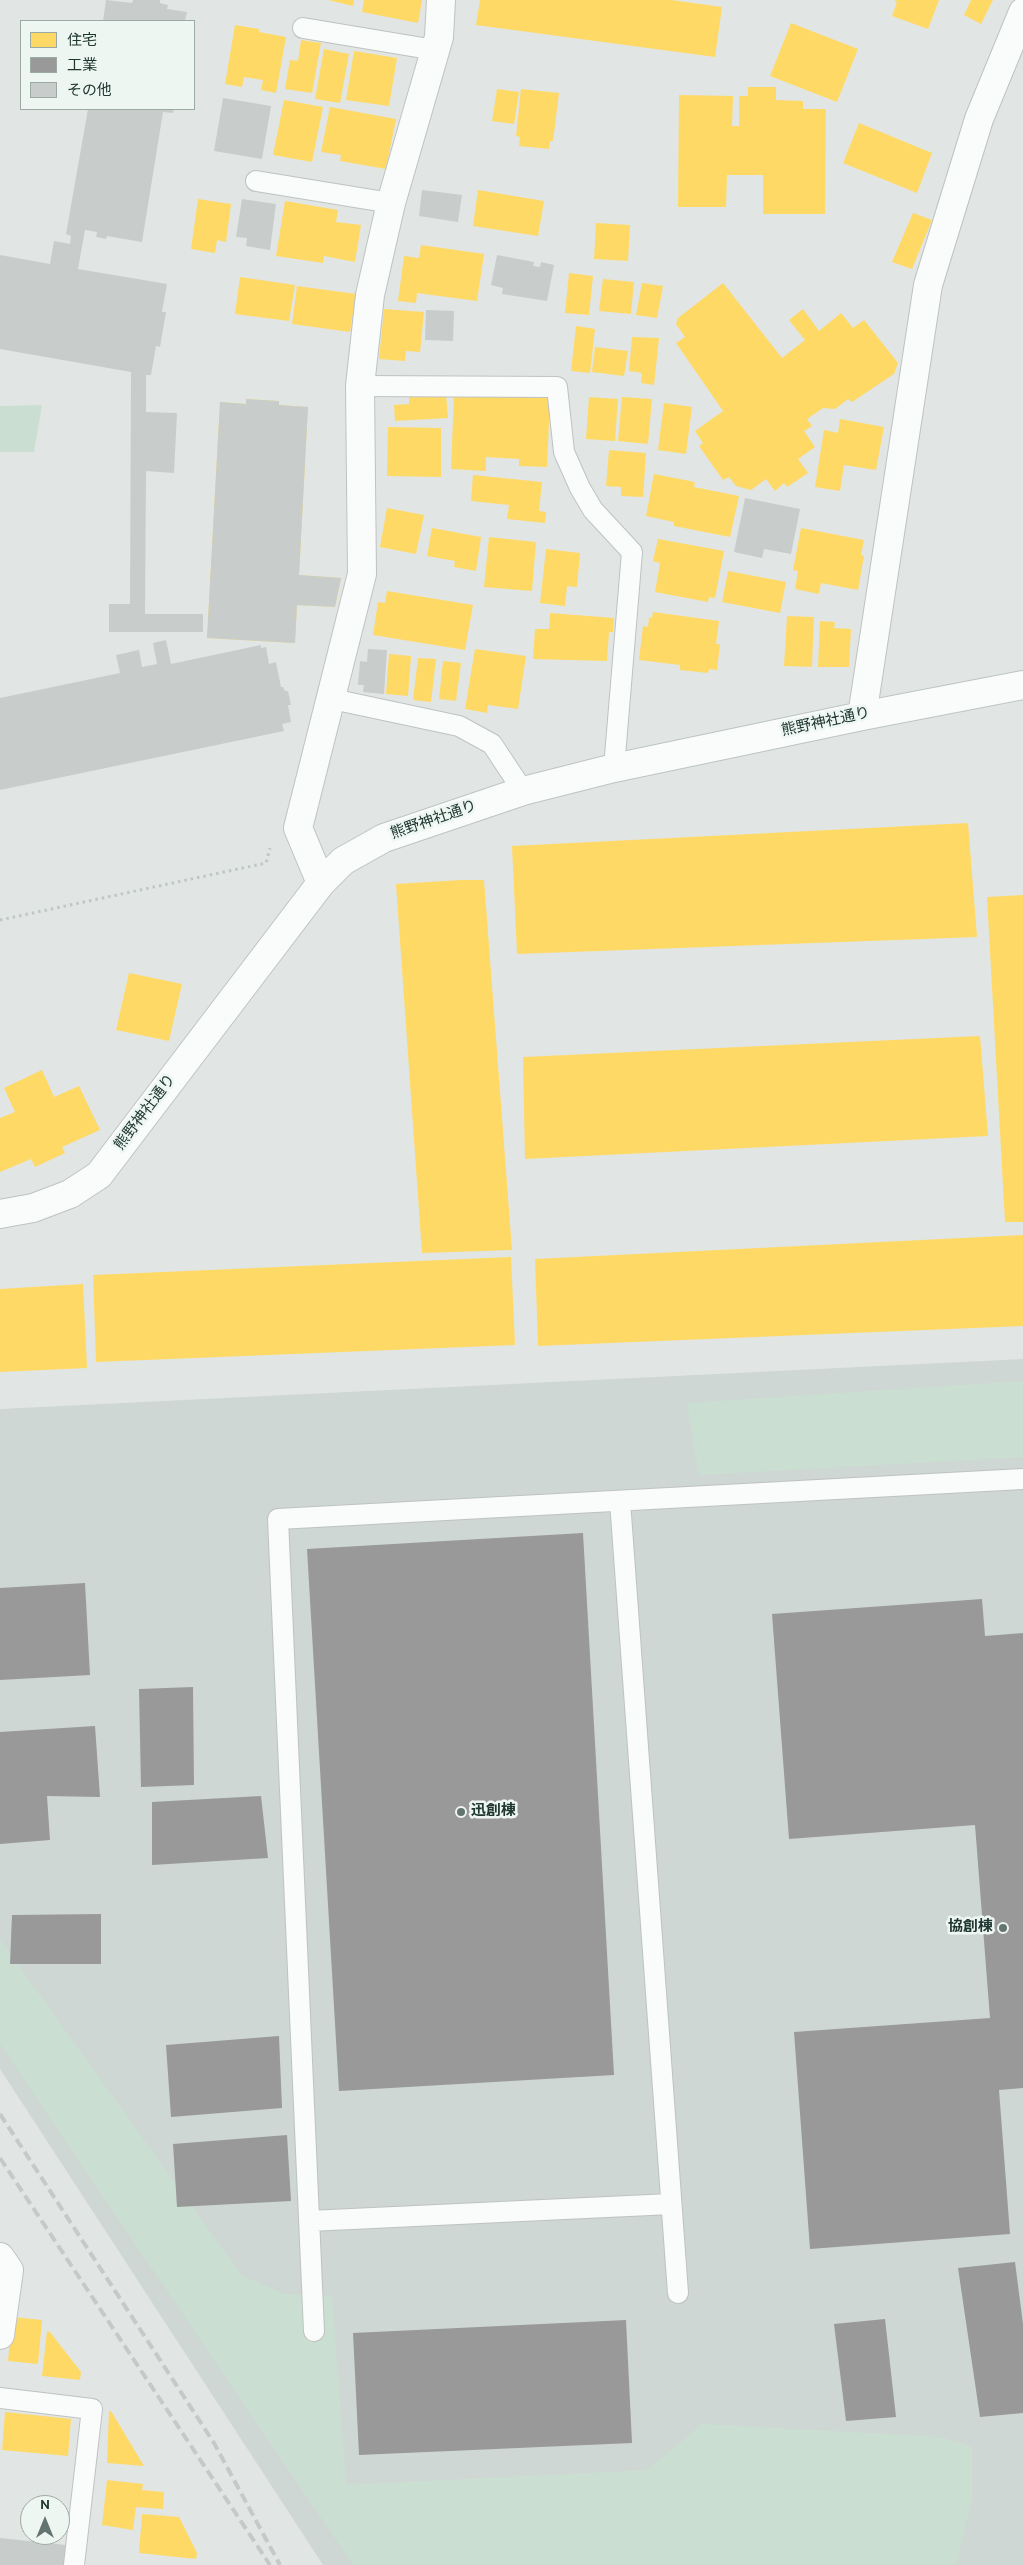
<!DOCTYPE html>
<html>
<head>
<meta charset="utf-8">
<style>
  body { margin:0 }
  #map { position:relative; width:1023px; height:2565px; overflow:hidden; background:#e1e6e4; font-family:Overpass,"Noto Sans JP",sans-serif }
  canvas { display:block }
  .legend { position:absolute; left:20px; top:20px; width:175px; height:90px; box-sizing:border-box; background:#eef6f2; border:1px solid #9caaa5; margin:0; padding:6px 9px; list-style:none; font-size:15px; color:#203731 }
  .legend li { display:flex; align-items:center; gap:10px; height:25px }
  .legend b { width:25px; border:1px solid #9caaa5 }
  .north { position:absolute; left:20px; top:2495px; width:50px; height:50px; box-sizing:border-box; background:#eef6f2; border:1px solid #9caaa5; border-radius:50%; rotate:0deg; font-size:14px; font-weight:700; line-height:20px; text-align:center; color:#203731 }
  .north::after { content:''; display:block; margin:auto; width:18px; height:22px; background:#647470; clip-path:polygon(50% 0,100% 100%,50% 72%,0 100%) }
</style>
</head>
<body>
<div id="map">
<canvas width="1023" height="2565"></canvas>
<ul class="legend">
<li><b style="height:14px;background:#ffd966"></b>住宅</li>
<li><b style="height:14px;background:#999"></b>工業</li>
<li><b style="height:14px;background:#c8cdcb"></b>その他</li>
</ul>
<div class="north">N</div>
</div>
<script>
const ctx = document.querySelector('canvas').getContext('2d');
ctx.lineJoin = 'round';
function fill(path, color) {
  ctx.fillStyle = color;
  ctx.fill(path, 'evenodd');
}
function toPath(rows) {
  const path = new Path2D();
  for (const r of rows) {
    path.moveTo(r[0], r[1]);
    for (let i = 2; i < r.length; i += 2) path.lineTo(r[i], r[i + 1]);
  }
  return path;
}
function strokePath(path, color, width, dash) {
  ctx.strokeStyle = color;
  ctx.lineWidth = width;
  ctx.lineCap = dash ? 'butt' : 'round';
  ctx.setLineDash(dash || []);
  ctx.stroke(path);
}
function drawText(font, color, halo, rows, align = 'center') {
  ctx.font = font + ' Overpass,"Noto Sans JP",sans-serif';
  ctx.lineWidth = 5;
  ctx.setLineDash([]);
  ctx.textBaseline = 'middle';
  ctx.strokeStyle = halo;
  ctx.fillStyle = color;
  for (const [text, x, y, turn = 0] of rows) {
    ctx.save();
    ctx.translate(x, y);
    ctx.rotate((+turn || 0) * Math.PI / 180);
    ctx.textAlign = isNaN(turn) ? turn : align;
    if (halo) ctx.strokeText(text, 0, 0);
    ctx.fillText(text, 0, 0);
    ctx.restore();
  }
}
const built = toPath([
  [1023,1359,1023,2565,323,2565,0,2069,0,1409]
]);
const green = toPath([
  [42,405,34,452,0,452,0,406],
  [1023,1381,1023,1457,699,1475,687,1403],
  [0,1940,242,2276,285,2294,332,2296,346,2485,648,2470,702,2424,941,2437,972,2447,972,2499,956,2565,353,2565,0,2044]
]);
const homes = toPath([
  [328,0,354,0,353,6],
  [364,0,422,0,418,23,362,12],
  [480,0,671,0,722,7,715,57,476,25],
  [894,0,939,0,928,29,892,16,897,2],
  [971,0,993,0,981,24,964,15],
  [791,23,858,49,837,102,770,76],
  [235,25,259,29,259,32,286,37,276,93,261,90,263,80,244,77,242,87,225,84],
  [301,40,321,43,312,93,285,89,290,60,298,61],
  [324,49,349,54,340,103,315,99],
  [354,51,397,58,389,106,346,100],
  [748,87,776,87,776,100,803,101,803,109,826,109,825,214,763,214,763,175,727,175,726,207,678,207,679,95,733,96,732,126,739,126,739,96,748,96],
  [497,89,519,92,514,124,492,121],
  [521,89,559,93,553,141,550,141,549,149,519,146,520,137,516,136],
  [284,100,323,107,312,162,273,155],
  [330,107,396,119,386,169,340,161,341,155,321,152],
  [859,123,932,153,917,193,843,163],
  [478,190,544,201,538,236,473,226],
  [198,199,231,204,226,242,217,240,215,253,191,249],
  [285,201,338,210,336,222,361,225,355,262,324,256,323,263,276,256],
  [913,213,932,220,912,269,892,262],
  [596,223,630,225,628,261,594,259],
  [421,245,484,254,477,301,417,293,416,303,398,301,404,256,419,258],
  [569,273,593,276,589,315,565,313],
  [240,277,295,285,289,321,235,314],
  [603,279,634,282,631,314,599,311],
  [642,283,663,286,657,318,636,315],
  [723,283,782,358,805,340,789,320,803,309,819,331,841,313,853,328,864,320,898,363,894,374,852,402,848,399,835,409,823,408,807,419,812,426,804,431,815,447,798,459,808,473,787,487,784,483,775,491,766,479,751,490,736,486,729,477,723,480,699,446,703,443,695,431,723,411,676,343,685,337,676,324,678,318],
  [297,286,356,294,350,332,292,324],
  [384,309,424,312,420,352,406,351,405,361,379,359],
  [576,326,595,329,590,373,571,371],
  [632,337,659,338,654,385,641,383,642,373,629,371],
  [595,347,628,351,624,376,592,372],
  [446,393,448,418,395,421,394,405,409,404,409,396],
  [454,394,550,398,547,467,519,466,519,459,486,457,486,471,451,469],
  [589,397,618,399,615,441,586,439],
  [622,397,652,399,648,444,618,441],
  [246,399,279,401,279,405,308,407,299,575,341,578,335,607,297,605,295,643,207,638,220,402,246,404],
  [664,403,692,407,686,454,658,450],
  [840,419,884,427,876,470,844,465,840,491,815,487,824,430,838,433],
  [388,427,441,428,441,477,387,476],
  [609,450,646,453,643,497,621,496,621,487,606,486],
  [654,474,695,482,694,487,739,496,730,537,674,526,674,522,646,516],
  [473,475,542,482,539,511,546,512,545,523,507,519,509,505,471,501],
  [387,508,424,515,416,554,380,547],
  [432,528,481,537,476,571,454,567,455,561,427,556],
  [801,528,864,540,861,555,864,556,858,590,821,583,819,594,795,589,798,571,793,570],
  [489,537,536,542,532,591,484,587],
  [658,539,724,551,715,598,709,597,708,602,655,592,660,563,653,561],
  [546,549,580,553,577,587,567,586,565,606,540,603],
  [728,571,786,582,780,613,722,602],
  [387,591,473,605,465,650,373,635,378,602,385,603],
  [653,612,719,621,716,644,720,644,717,670,709,669,708,673,680,670,680,665,639,660,643,626,648,627,649,617,652,618],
  [550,613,614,618,613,632,609,632,607,661,533,659,535,629,549,629],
  [787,616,814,617,812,667,784,666],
  [820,621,835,622,834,628,851,629,849,667,818,667],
  [475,649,526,656,518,709,488,705,487,713,465,709],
  [389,654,411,656,408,696,386,694],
  [418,658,436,659,431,702,413,700],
  [443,661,461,663,456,701,439,699],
  [968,823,977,937,517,954,512,846],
  [461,880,484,880,512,1250,422,1253,396,884],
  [1023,895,1023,1222,1005,1222,987,897],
  [129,973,182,984,169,1041,116,1030],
  [980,1036,988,1136,525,1159,523,1057],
  [42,1070,54,1097,79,1086,100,1130,62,1147,65,1153,35,1167,31,1159,0,1172,0,1118,15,1112,4,1088],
  [1023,1235,1023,1326,538,1346,535,1259],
  [511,1257,515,1345,96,1362,93,1275],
  [83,1284,87,1368,0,1372,0,1289],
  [12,2317,42,2320,38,2364,8,2361],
  [47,2331,50,2332,81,2372,80,2380,42,2376],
  [109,2411,111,2411,144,2466,107,2463],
  [5,2412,71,2419,68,2456,2,2450],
  [107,2480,143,2484,142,2490,164,2492,163,2509,136,2507,133,2530,102,2525],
  [142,2514,179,2517,197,2553,196,2559,139,2553]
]);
const industry = toPath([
  [583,1533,614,2075,339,2091,307,1549],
  [85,1583,90,1675,0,1680,0,1588],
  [982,1599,985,1636,1023,1633,1023,2088,999,2090,1010,2234,810,2249,794,2032,990,2018,975,1825,789,1839,772,1614],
  [193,1687,194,1785,141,1787,139,1689],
  [95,1726,100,1797,47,1796,50,1840,0,1844,0,1732],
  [261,1796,268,1858,152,1865,152,1802],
  [101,1914,101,1964,10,1964,12,1915],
  [279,2036,282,2108,171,2117,166,2045],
  [287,2135,291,2201,177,2207,173,2144],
  [1015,2262,1023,2324,1023,2413,980,2417,958,2268],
  [885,2319,896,2417,846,2421,834,2324],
  [626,2320,632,2443,359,2455,353,2333]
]);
const building = toPath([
  [106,0,132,3,133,0,160,0,160,3,168,5,167,9,187,12,185,21,103,21],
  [223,98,271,106,262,159,214,151],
  [88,109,174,109,173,113,163,112,142,242,107,236,106,239,96,237,97,232,85,230,78,269,167,284,162,312,166,312,160,347,156,346,151,375,146,375,146,412,177,413,174,473,146,471,145,614,203,614,203,632,109,632,109,604,130,604,131,372,0,349,0,255,50,264,54,241,70,244,71,236,66,234],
  [422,190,462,195,458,222,419,216],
  [242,199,276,204,270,250,246,246,247,238,236,237],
  [497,255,534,262,533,266,540,267,541,262,554,265,547,301,502,294,503,288,491,285],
  [426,310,454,311,453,341,425,340],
  [246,399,279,401,279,405,308,407,299,575,341,578,335,607,297,605,295,643,207,638,220,402,246,404],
  [745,498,800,509,791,554,764,549,762,558,734,552],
  [166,640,171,664,261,645,261,648,266,647,269,664,276,662,281,687,283,687,285,691,288,691,291,705,288,705,291,722,282,724,284,731,0,790,0,698,120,673,116,655,139,650,142,667,157,664,153,643],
  [368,649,387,650,384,694,363,692,364,685,358,685,360,661,367,662],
  [0,2538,66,2545,64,2565,0,2565]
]);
const path = toPath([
  [0,920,266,863,270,848]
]);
const service = toPath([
  [303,28,435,50],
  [256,181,391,203],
  [360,386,557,387,564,452,580,488,593,510,632,552,614,768],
  [332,699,459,726,492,744,523,791],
  [620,1501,678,2293],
  [309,2221,671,2204],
  [314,2331,278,1519,1023,1479],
  [0,2398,92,2409,74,2565]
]);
const minor = toPath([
  [862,716,928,285,979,119,1023,12],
  [0,1214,33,1208,70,1194,99,1175,321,883,298,828,362,574,360,386,370,295,391,203,439,37,441,0],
  [0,2257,9,2270,0,2335]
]);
const secondary = toPath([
  [321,883,343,861,384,838,523,791,614,768,862,716,1023,685]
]);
const rail = toPath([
  [0,2114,214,2443,280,2565],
  [0,2158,270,2565]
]);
const markers = [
  [461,1812,5,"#647470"],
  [1003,1928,5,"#647470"]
];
const streetNames = [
  ["熊野神社通り",826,723,-12],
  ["熊野神社通り",434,821,-19],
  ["熊野神社通り",146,1113,-53]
];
const poiNames = [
  ["迅創棟",471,1812],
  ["協創棟",993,1928,"right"]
];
fill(built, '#ced7d4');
fill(green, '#cadfd1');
fill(homes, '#ffd966');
fill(industry, '#999');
fill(building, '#c8cdcb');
strokePath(service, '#bec3c1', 22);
strokePath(minor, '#bec3c1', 30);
strokePath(secondary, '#bdc4c1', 30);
strokePath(path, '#bfc6c5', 3, [2.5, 4]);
strokePath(service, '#fafbfb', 20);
strokePath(minor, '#fafbfb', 28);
strokePath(secondary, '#fafbfb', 28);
strokePath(rail, '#c5c9c8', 4, [10, 5]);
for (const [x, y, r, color] of markers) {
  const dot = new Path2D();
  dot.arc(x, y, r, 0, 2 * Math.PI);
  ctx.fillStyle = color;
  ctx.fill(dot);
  strokePath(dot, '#eef6f2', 2);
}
drawText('15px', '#203731', '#eef6f2', streetNames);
drawText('bold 15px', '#203731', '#eef6f2', poiNames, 'left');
</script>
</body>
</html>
